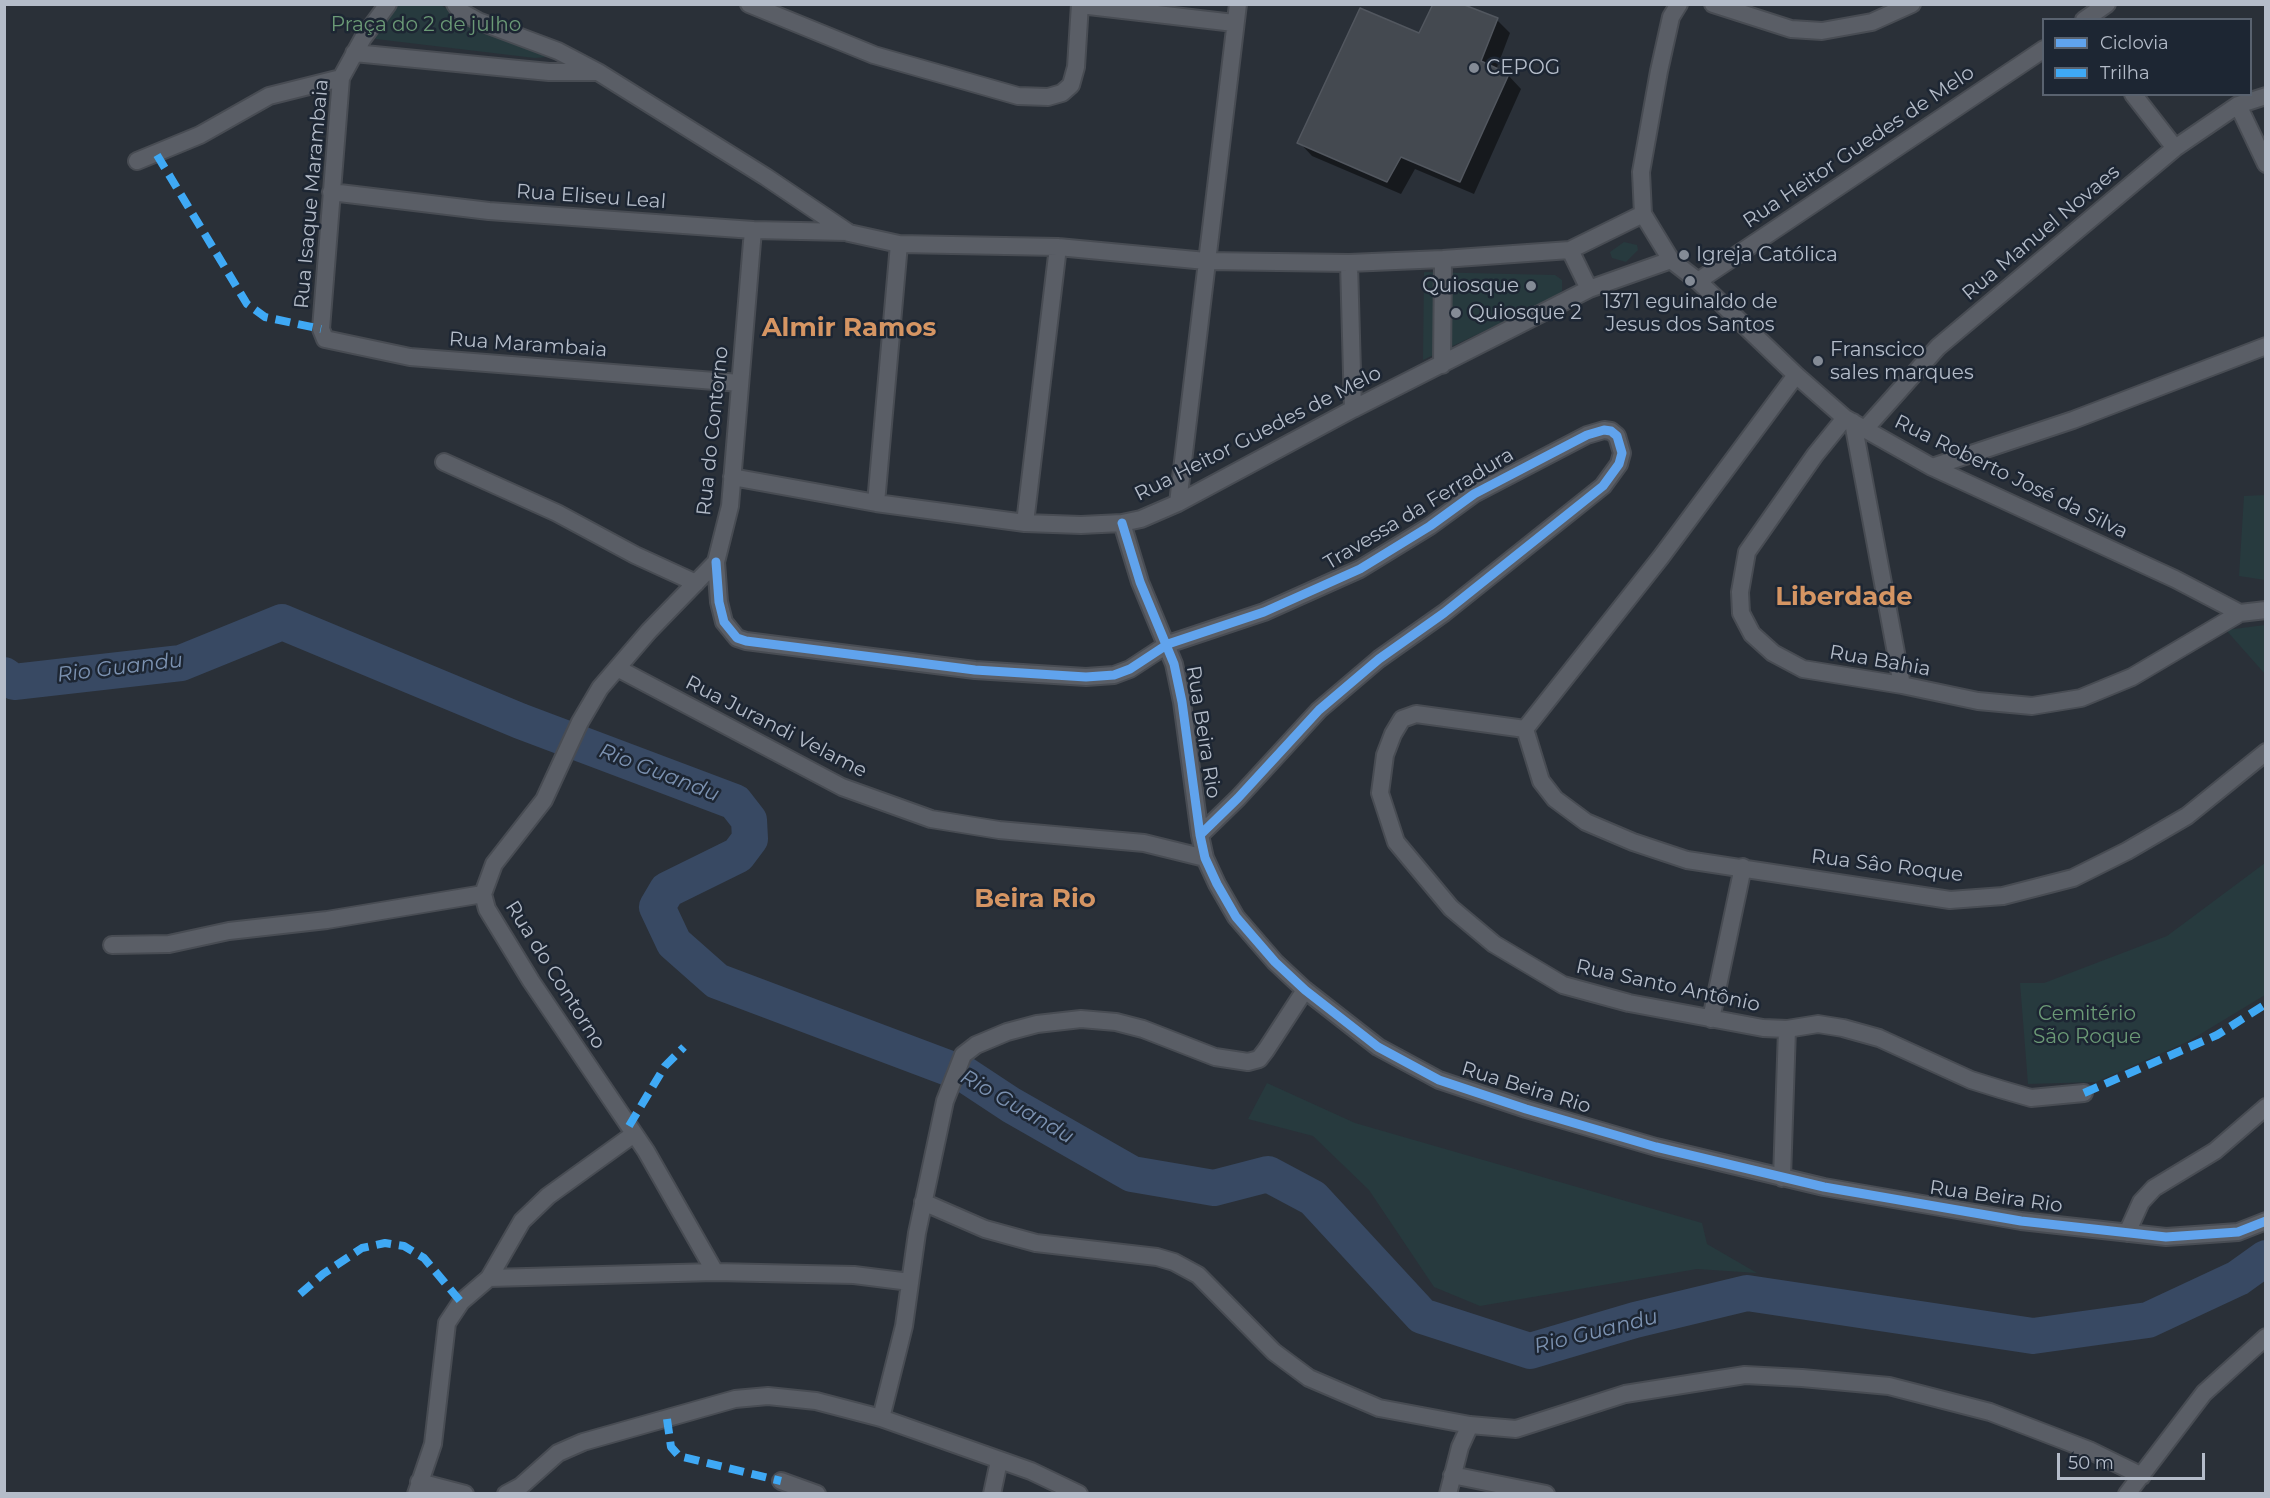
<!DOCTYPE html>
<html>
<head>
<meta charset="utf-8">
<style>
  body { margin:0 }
  #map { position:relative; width:2270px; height:1498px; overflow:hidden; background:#2a3038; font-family:Montserrat,sans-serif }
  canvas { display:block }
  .frame { position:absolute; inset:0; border:6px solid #b4bcc9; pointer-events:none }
  .legend { position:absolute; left:2042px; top:18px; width:210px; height:78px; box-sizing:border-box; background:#1d2633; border:2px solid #59626f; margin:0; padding:8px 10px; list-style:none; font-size:18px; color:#b4bcc9 }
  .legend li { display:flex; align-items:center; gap:12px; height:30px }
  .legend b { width:30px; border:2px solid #59626f }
  .scale { position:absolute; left:2057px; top:1453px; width:148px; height:27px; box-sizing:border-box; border:3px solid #b4bcc9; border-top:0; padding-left:8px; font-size:18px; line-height:21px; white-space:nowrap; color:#b4bcc9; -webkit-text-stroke:4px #1d2633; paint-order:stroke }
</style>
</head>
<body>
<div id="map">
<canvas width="2270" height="1498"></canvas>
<div class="frame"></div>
<ul class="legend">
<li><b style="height:8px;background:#60a3ed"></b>Ciclovia</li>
<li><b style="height:8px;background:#3fa9f5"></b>Trilha</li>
</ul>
<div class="scale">50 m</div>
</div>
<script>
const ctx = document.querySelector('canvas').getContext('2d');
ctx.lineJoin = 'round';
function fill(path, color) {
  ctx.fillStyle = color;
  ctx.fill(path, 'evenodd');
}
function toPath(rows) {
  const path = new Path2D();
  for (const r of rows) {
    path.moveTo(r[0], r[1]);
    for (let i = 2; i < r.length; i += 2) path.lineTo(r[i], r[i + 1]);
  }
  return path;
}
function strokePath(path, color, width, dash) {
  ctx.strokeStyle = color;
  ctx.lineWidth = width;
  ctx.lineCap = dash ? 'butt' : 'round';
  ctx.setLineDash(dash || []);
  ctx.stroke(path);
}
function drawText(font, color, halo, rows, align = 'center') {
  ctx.font = font + ' Montserrat,sans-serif';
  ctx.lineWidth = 5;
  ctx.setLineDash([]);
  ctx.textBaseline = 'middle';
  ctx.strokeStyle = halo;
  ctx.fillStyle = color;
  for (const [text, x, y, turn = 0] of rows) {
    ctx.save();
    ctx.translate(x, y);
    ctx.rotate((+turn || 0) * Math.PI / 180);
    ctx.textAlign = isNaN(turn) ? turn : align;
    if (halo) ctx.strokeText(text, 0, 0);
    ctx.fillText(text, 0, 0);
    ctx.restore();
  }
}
const green = toPath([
  [381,5,441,5,454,14,550,50,546,57,535,58,376,39,368,33],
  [1624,242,1637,245,1638,250,1626,262,1612,258,1610,252],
  [1424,272,1555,275,1562,280,1562,291,1552,299,1423,360],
  [2265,495,2265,580,2239,576,2244,496],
  [2265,625,2265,674,2226,630],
  [2265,863,2265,995,2189,1041,2096,1082,2028,1084,2020,983,2044,983,2167,936],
  [1267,1083,1355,1123,1702,1223,1707,1244,1757,1273,1697,1269,1480,1306,1434,1287,1369,1190,1313,1136,1248,1119]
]);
const shadow = toPath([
  [1497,20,1510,33,1496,70,1508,75,1521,89,1474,194,1415,169,1401,194,1312,156,1299,142,1420,35]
]);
const river = toPath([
  [4,675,14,682,181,663,282,622,520,721,735,802,749,820,750,839,738,855,667,890,657,907,674,943,717,981,964,1074,1011,1105,1132,1174,1214,1188,1268,1174,1313,1198,1422,1316,1530,1351,1635,1320,1747,1293,2033,1336,2148,1320,2238,1278,2266,1258]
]);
const building = toPath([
  [1433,4,1462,4,1498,18,1481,61,1509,74,1460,182,1401,157,1387,182,1297,143,1360,8,1419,33,1433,4]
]);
const minor = toPath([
  [388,4,363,38,341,78,321,329,325,339,410,357,740,383],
  [455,4,460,11,478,21,558,51,598,72,766,177,849,233,899,244,1058,247,1206,261,1349,263,1443,259,1570,250,1643,214],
  [749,4,874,55,1018,96,1048,97,1062,93,1071,85,1076,67,1080,4],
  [1679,4,1671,17,1659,71,1641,172,1643,214,1671,260,1698,281,1796,375,1845,418,1932,467,2175,579,2240,613],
  [1713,4,1791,29,1822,31,1872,22,1912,4],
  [1080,5,1234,23],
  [2084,20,2107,4],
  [354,53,549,72,597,72],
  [2133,94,2175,148],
  [2238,105,2266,164],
  [137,161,200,135,269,96,341,78],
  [331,192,489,211,753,230,848,232],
  [1570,250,1589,289],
  [1349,263,1353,409],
  [1698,281,2044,49],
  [1442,365,1443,259],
  [1845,418,1815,455,1747,552,1740,592,1741,613,1752,634,1773,653,1803,669,1902,685,1978,701,2032,706,2081,698,2132,677,2240,613,2266,610],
  [1853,422,1902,685],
  [1865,429,1938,347,2175,148,2238,105,2266,96],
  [444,462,557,513,635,555,696,583],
  [1932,467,2073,420,2266,346],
  [732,477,876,503,1025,523,1081,525,1122,523,1141,519,1178,503,1353,409,1589,289,1671,260],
  [876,503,899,244],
  [1178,503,1238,4],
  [1025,523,1058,247],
  [1122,523,1140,582,1174,664,1182,702,1200,835,1205,858,1217,884,1236,917,1275,962,1305,990,1378,1047,1439,1080,1526,1109,1656,1147,1824,1187,2021,1221,2166,1237,2238,1232,2266,1221],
  [716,562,719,602,724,622,737,638,746,641,975,670,1086,677,1114,675,1130,669,1168,644,1264,612,1360,569,1430,526,1474,494,1587,435,1604,430,1611,431,1617,436,1622,453,1619,464,1603,486,1444,613,1379,659,1319,710,1238,798,1200,835],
  [617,668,842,787,931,819,999,830,1144,843,1205,858],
  [1525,729,1416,714,1402,719,1393,734,1385,755,1380,793,1396,842,1451,908,1494,944,1563,985,1629,1003,1763,1028,1787,1029,1818,1024,1843,1028,1879,1038,1971,1080,2000,1089,2031,1098,2084,1093],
  [1525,729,1541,781,1555,799,1586,822,1633,842,1687,860,1950,900,2003,896,2073,878,2127,851,2187,816,2266,752],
  [1525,729,1661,557,1796,375],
  [112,945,169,944,229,931,327,920,483,894],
  [1711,1019,1743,867],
  [1782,1178,1787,1029],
  [923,1202,985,1229,1036,1243,1157,1257,1174,1262,1198,1275,1274,1352,1309,1378,1379,1408,1470,1425,1516,1429,1625,1394,1745,1375,1802,1378,1889,1386,1990,1412,2089,1450,2142,1476],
  [2127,1233,2141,1202,2154,1188,2215,1151,2266,1107],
  [715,1272,646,1151,531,981,487,909,483,894,494,864,544,800,580,722,600,688,649,631,716,562,730,506,753,230],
  [489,1278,715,1272,854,1275,910,1282],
  [881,1418,904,1326,917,1233,945,1101,963,1055,976,1045,1007,1032,1037,1024,1081,1019,1116,1022,1143,1029,1215,1057,1248,1062,1259,1059,1266,1050,1305,990],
  [1452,1475,1546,1494],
  [781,1481,817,1494],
  [419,1482,465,1494],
  [416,1494,433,1444,447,1323,461,1302,489,1278,522,1221,548,1196,634,1134],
  [506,1494,521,1486,558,1453,583,1442,735,1399,768,1396,816,1401,881,1418,1031,1471,1079,1494],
  [992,1494,999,1461],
  [1448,1494,1460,1447,1470,1425],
  [2127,1494,2204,1393,2266,1337]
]);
const quiet = toPath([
  [157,155,247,304,265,317,321,329],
  [2084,1093,2217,1035,2266,1004],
  [629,1126,665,1066,684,1047],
  [300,1294,323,1274,362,1248,385,1243,404,1246,424,1258,461,1302],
  [667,1419,671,1447,679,1456,781,1481]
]);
const cycleway = toPath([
  [1122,523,1140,582,1174,664,1182,702,1200,835,1205,858,1217,884,1236,917,1275,962,1305,990,1378,1047,1439,1080,1526,1109,1656,1147,1824,1187,2021,1221,2166,1237,2238,1232,2266,1221],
  [716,562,719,602,724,622,737,638,746,641,975,670,1086,677,1114,675,1130,669,1168,644,1264,612,1360,569,1430,526,1474,494,1587,435,1604,430,1611,431,1617,436,1622,453,1619,464,1603,486,1444,613,1379,659,1319,710,1238,798,1200,835]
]);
const markers = [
  [1474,68,6,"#848b96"],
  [1684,255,6,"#848b96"],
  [1690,281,6,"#848b96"],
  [1531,286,6,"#848b96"],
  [1456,313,6,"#848b96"],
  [1818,361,6,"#848b96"]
];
const parkNames = [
  ["Praça do 2 de julho",426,25],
  ["Cemitério",2087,1014],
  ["São Roque",2087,1037]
];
const poiNames = [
  ["CEPOG",1486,68],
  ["Igreja Católica",1696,255],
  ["Quiosque",1519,286,"right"],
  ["1371 eguinaldo de",1690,302,"center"],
  ["Jesus dos Santos",1690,325,"center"],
  ["Quiosque 2",1468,313],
  ["Franscico",1830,350],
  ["sales marques",1830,373]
];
const streetNames = [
  ["Rua Heitor Guedes de Melo",1859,147,-34],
  ["Rua Isaque Marambaia",312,194,-85],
  ["Rua Eliseu Leal",591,197,4],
  ["Rua Manuel Novaes",2041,233,-40],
  ["Rua Marambaia",528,345,4],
  ["Rua do Contorno",713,431,-84],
  ["Rua Heitor Guedes de Melo",1258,434,-27],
  ["Rua Roberto José da Silva",2011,477,26],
  ["Travessa da Ferradura",1419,509,-31],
  ["Rua Bahia",1880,661,10],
  ["Rua Jurandi Velame",776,727,27],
  ["Rua Beira Rio",1203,732,81],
  ["Rua Sâo Roque",1887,866,7],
  ["Rua do Contorno",555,975,58],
  ["Rua Santo Antônio",1668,986,12],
  ["Rua Beira Rio",1526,1088,17],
  ["Rua Beira Rio",1996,1197,8]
];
const waterNames = [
  ["Rio Guandu",120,668,-7],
  ["Rio Guandu",659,773,21],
  ["Rio Guandu",1017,1107,30],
  ["Rio Guandu",1596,1332,-14]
];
const districtNames = [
  ["Almir Ramos",849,328],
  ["Liberdade",1844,597],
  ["Beira Rio",1035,899]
];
fill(green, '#273a3e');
fill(shadow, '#0007');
strokePath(river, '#384963', 36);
fill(building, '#444950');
strokePath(building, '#52575f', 1.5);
strokePath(minor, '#484c53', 20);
strokePath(minor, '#5a5e66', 16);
strokePath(quiet, '#3fa9f5', 8, [15, 8]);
strokePath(cycleway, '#60a3ed', 9);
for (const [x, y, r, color] of markers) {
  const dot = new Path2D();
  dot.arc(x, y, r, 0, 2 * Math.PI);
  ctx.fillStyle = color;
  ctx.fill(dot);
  strokePath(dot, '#1d2633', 2);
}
drawText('20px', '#6b9a76', '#1d2633', parkNames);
drawText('20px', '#b4bcc9', '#1d2633', poiNames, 'left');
drawText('20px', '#b4bcc9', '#1d2633', streetNames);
drawText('italic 21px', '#7c92b1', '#1d2633', waterNames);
drawText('bold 26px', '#d59563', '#1d2633', districtNames);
</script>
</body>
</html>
